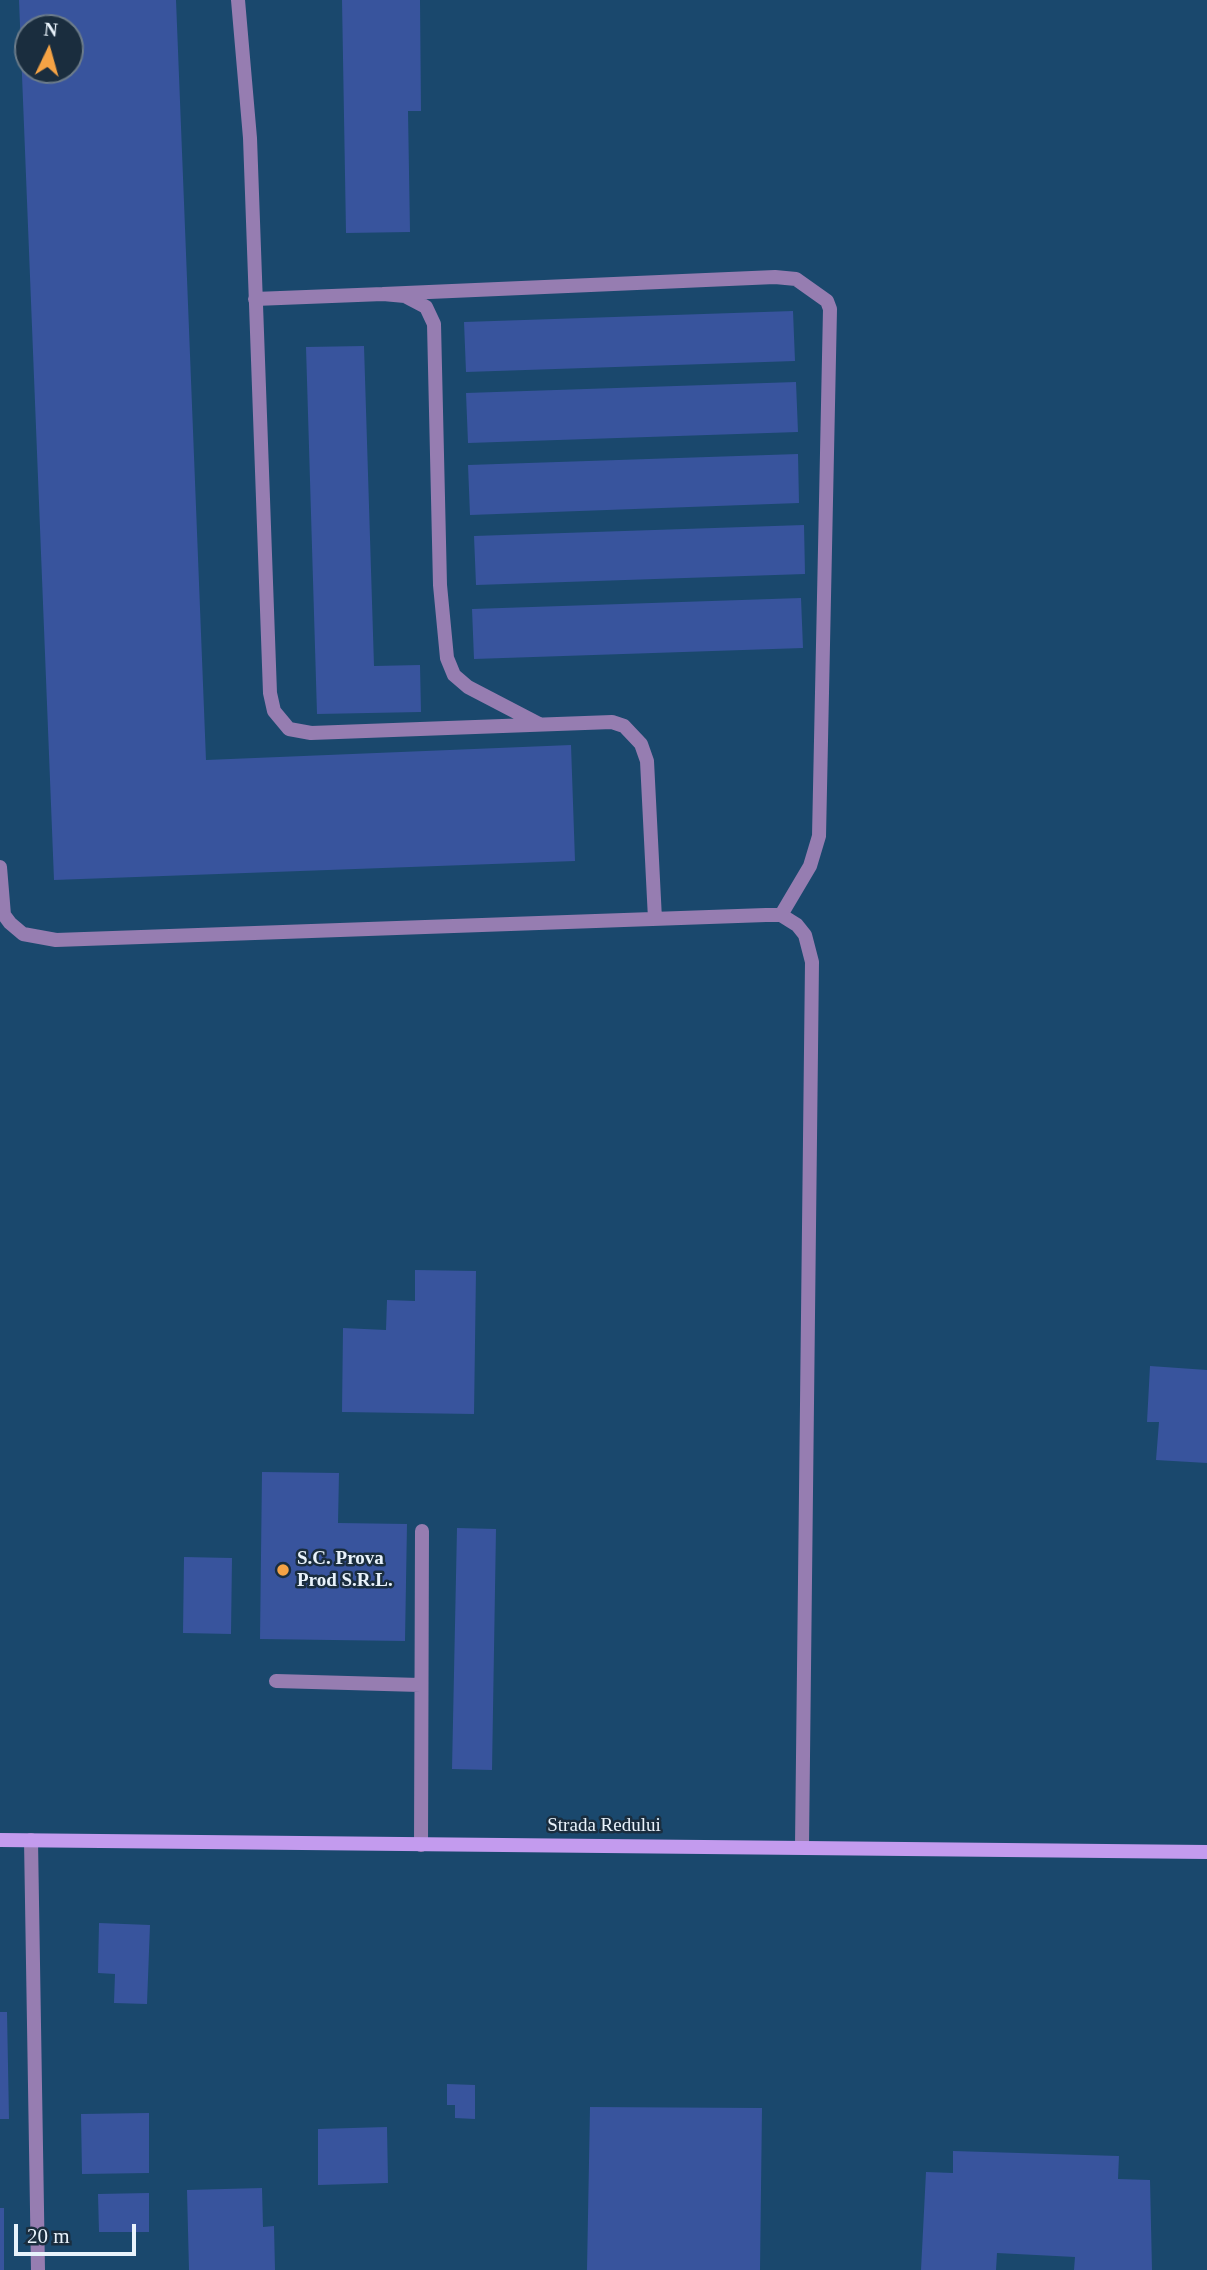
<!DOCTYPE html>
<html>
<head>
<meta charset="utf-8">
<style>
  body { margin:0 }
  #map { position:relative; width:1207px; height:2270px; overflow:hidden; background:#1a486d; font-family:Georgia,serif }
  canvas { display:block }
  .north { position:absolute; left:14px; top:14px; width:70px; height:70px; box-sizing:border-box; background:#1a2d3e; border:2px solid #6c7c8a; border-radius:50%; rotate:5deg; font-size:19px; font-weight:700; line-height:28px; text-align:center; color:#e8f2fb }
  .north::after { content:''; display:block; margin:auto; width:24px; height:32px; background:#f5a345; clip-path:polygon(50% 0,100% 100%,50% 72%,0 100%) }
  .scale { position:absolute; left:14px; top:2224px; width:122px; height:32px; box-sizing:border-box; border:4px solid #e8f2fb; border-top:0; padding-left:9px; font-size:21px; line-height:24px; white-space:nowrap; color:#e8f2fb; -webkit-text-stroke:5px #1a2d3e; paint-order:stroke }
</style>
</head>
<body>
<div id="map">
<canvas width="1207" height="2270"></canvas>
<div class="north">N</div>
<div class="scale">20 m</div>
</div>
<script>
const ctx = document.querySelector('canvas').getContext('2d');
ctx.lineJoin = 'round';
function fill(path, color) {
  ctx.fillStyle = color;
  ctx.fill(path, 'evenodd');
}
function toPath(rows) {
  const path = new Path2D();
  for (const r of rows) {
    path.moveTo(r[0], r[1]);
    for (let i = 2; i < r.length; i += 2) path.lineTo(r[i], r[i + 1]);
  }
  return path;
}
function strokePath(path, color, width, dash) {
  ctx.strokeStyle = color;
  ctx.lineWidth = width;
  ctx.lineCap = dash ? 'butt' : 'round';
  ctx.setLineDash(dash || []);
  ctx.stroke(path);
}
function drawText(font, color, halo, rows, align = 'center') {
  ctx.font = font + ' Georgia,serif';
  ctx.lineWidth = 5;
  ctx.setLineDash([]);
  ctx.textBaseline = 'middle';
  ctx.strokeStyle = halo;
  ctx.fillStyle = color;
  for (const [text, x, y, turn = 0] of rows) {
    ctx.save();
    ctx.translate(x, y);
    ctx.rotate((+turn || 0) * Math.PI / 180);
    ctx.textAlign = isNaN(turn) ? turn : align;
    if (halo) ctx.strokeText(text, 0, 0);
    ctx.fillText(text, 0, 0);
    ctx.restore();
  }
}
const building = toPath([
  [19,0,176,0,206,760,571,745,575,861,54,880],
  [28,28,70,28,70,70,28,70],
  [342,0,420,0,421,111,408,111,410,232,346,233],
  [793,311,795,361,466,372,464,322],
  [364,346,374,666,420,665,421,712,317,714,306,347],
  [796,382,798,432,468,443,466,393],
  [798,454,799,503,470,515,468,465],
  [804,525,805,574,476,585,474,536],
  [801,598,803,648,474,659,472,609],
  [415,1270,476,1271,474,1414,342,1412,343,1328,386,1330,387,1300,415,1301],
  [1150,1366,1207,1370,1207,1463,1156,1460,1159,1422,1147,1422],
  [262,1472,339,1473,338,1523,407,1524,405,1641,260,1639],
  [457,1528,496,1529,492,1770,452,1769],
  [184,1557,232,1558,231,1634,183,1633],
  [99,1923,150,1925,147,2004,114,2003,115,1974,98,1973],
  [0,2012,7,2012,9,2119,0,2119],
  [447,2084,475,2085,475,2119,455,2118,455,2105,447,2105],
  [590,2107,762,2108,760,2270,587,2270],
  [149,2113,149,2173,82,2174,81,2114],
  [387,2127,388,2183,318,2185,318,2129],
  [953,2151,1119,2156,1118,2179,1150,2180,1152,2270,1074,2270,1075,2257,997,2253,996,2270,921,2270,926,2172,953,2173],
  [262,2188,263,2227,274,2226,275,2270,189,2270,187,2190],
  [149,2193,149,2232,99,2232,98,2194],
  [0,2208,4,2208,4,2270,0,2270]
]);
const service = toPath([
  [238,0,250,138,270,693,274,711,289,729,311,733,612,722,624,726,641,744,647,761,655,919],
  [383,294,775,277,796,279,827,301,830,309,819,836,810,866,781,915],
  [255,299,383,294,405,296,426,307,434,324,440,585,447,658,454,675,468,687,539,724],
  [0,867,4,915,10,923,23,934,56,940,766,915,781,915,797,925,805,935,812,962,802,1845],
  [276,1681,420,1685],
  [421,1845,422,1531]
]);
const minor = toPath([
  [31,1840,38,2270]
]);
const secondary = toPath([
  [0,1840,1207,1852]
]);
const markers = [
  [283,1570,7,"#f5a345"]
];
const poiNames = [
  ["S.C. Prova",297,1559],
  ["Prod S.R.L.",297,1581]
];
const streetNames = [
  ["Strada Redului",604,1826]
];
fill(building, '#38549d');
strokePath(service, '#967db1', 14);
strokePath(minor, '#967db1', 14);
strokePath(secondary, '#c39bee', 14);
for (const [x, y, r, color] of markers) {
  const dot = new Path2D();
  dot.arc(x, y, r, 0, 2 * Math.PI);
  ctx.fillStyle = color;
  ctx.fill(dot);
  strokePath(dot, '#1a2d3e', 2.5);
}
drawText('bold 19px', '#e8f2fb', '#1a2d3e', poiNames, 'left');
drawText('19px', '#e8f2fb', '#1a2d3e', streetNames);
</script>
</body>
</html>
